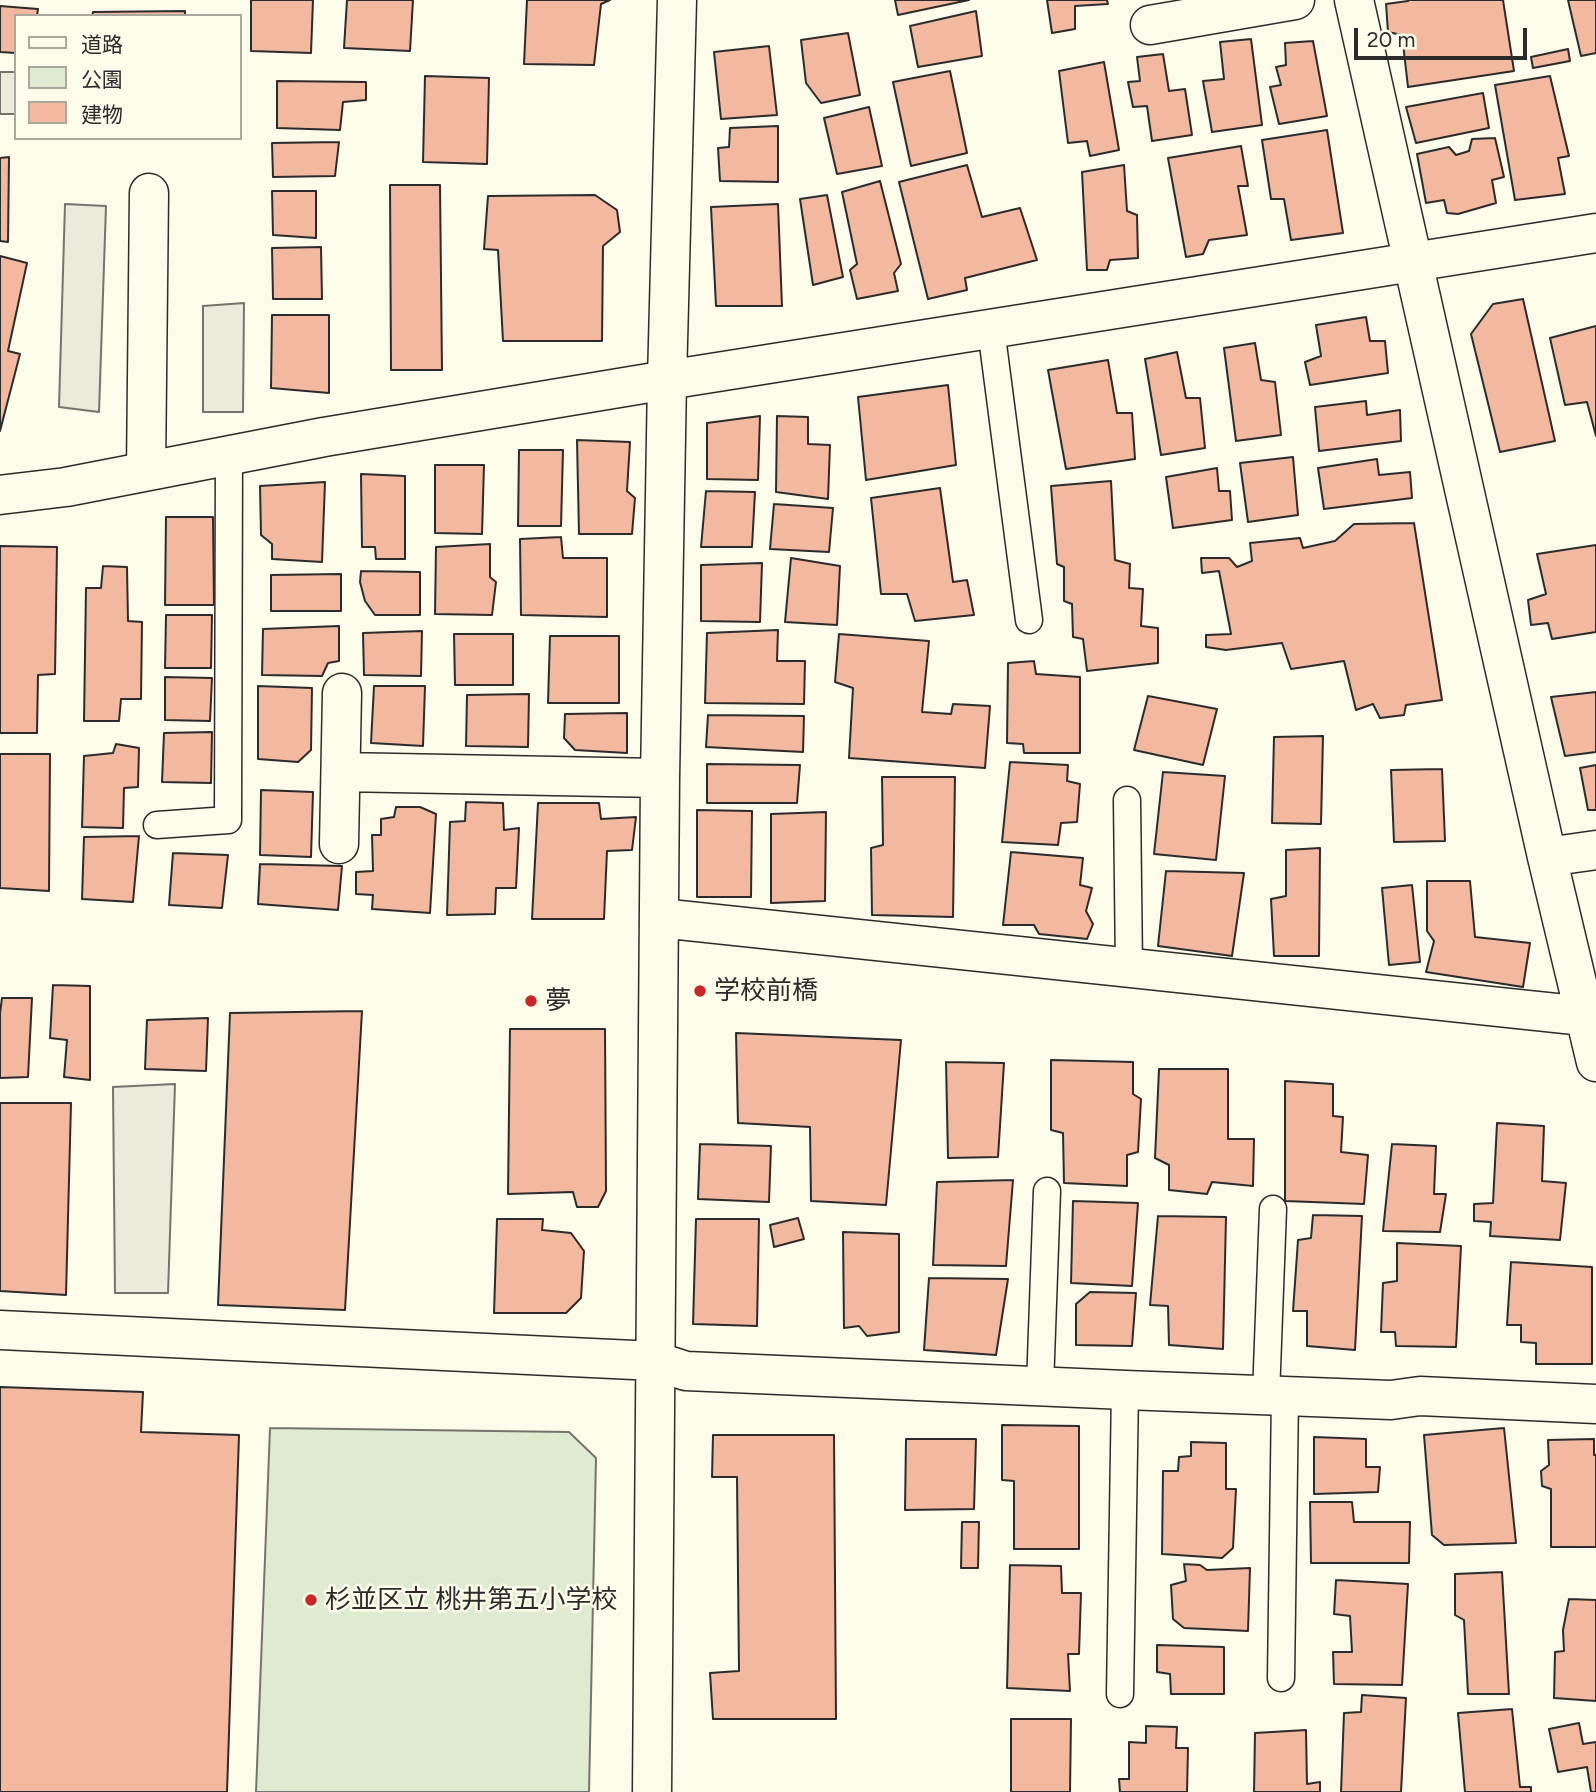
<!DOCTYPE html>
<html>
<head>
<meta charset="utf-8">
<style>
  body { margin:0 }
  #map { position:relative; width:1596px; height:1792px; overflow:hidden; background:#fdfbea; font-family:Figtree,"Noto Sans JP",sans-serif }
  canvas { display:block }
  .legend { position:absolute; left:14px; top:14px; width:228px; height:126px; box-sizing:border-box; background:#fdfbea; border:2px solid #a9a89e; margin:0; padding:9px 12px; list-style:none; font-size:21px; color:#2b2b2b }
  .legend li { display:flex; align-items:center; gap:14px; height:35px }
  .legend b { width:35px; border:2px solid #a9a89e }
  .scale { position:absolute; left:1354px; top:28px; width:173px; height:32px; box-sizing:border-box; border:4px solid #2b2b2b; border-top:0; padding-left:9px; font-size:21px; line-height:24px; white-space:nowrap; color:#2b2b2b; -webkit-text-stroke:5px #fdfbea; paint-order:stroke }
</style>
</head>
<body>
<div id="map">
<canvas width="1596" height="1792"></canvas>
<ul class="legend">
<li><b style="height:9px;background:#fdfbea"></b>道路</li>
<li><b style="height:19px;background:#deebd1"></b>公園</li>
<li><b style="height:19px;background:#f2b8a0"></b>建物</li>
</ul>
<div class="scale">20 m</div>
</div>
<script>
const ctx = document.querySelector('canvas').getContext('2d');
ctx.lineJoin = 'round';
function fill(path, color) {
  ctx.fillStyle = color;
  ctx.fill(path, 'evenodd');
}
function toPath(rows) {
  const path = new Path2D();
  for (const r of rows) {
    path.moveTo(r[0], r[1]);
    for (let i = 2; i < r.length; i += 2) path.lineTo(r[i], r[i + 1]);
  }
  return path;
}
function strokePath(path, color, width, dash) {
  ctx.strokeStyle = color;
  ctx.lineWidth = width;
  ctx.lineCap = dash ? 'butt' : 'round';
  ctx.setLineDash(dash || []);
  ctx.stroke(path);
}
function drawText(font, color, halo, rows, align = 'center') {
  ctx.font = font + ' Figtree,"Noto Sans JP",sans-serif';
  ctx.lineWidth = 5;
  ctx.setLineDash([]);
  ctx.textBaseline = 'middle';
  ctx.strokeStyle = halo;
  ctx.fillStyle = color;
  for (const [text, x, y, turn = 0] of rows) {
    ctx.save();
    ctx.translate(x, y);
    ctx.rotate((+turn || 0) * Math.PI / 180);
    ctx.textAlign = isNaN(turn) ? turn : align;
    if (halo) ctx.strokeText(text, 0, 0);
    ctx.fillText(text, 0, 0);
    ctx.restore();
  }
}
const green = toPath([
  [270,1428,569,1432,596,1458,589,1792,256,1792,270,1428]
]);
const parking = toPath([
  [0,72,16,72,16,114,0,114,0,72],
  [65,204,106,206,99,412,59,407,65,204],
  [244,303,243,412,203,412,203,306,244,303],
  [175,1084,168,1293,115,1293,113,1087,175,1084]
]);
const building = toPath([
  [251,0,313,0,311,53,251,51,251,0],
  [347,0,413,0,410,51,344,48,347,0],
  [527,0,610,0,601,4,594,65,524,64,527,0],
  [895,0,969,0,898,15,895,0],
  [1047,0,1107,0,1108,4,1075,6,1075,29,1052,33,1047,0],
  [1408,0,1503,0,1514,71,1408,87,1402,35,1388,32,1386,4,1408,1,1408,0],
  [1568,0,1596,0,1596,53,1581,56,1568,0],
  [0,6,38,9,37,16,16,16,16,53,0,52,0,6],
  [185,11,185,16,92,16,93,12,185,11],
  [976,11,982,56,918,67,910,26,976,11],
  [848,33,860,95,821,103,806,83,801,40,848,33],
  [1251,39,1262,125,1212,132,1203,81,1224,79,1220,42,1251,39],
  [1313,41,1327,116,1279,124,1270,87,1281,85,1276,67,1286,65,1285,43,1313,41],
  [769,46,777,115,721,119,714,52,769,46],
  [1568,49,1570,61,1533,68,1531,57,1568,49],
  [1163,54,1169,91,1185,89,1192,135,1152,141,1147,106,1133,107,1128,82,1140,81,1137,57,1163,54],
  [1104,62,1119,150,1090,156,1087,141,1068,143,1059,71,1104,62],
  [950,71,967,153,911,166,893,82,950,71],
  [425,76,489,78,487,164,423,162,425,76],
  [1550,76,1569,156,1558,158,1565,194,1515,200,1495,85,1550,76],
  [277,81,366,82,366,100,343,102,340,130,277,128,277,81],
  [1483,93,1489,128,1416,143,1406,107,1483,93],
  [869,107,882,166,837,174,824,118,869,107],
  [778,126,778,182,720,181,718,148,729,147,730,128,778,126],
  [1327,130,1343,233,1291,240,1284,199,1271,199,1262,140,1327,130],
  [1495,138,1504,177,1492,180,1496,203,1458,214,1447,213,1444,200,1426,203,1417,154,1449,147,1456,155,1469,151,1472,139,1495,138],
  [339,142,335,176,273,177,272,143,339,142],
  [1241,146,1248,186,1238,186,1247,235,1209,240,1203,254,1186,257,1168,158,1241,146],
  [9,157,8,242,0,241,0,158,9,157],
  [967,165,982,217,1020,208,1037,260,965,278,967,290,928,299,899,182,967,165],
  [1124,165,1127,211,1137,215,1138,258,1110,260,1107,270,1087,270,1082,172,1124,165],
  [880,181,901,264,894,273,898,291,857,299,850,270,857,264,842,192,880,181],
  [390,185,440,185,442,370,391,370,390,185],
  [272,191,316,191,316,238,273,235,272,191],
  [595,195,617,210,620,232,603,246,602,341,503,341,498,250,484,249,488,196,595,195],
  [827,195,843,277,813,285,800,199,827,195],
  [778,204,782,306,716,306,711,207,778,204],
  [321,247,322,299,273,299,272,248,321,247],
  [0,256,27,263,8,351,20,354,0,431,0,256],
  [1523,299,1555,441,1500,452,1471,334,1493,304,1523,299],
  [272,315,329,315,329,393,271,388,272,315],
  [1366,317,1370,341,1385,341,1388,373,1310,385,1305,362,1321,356,1316,325,1366,317],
  [1596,326,1596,436,1587,402,1565,405,1550,338,1596,326],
  [1255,343,1261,380,1275,382,1281,435,1236,441,1224,348,1255,343],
  [1177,352,1186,398,1200,398,1205,448,1161,455,1145,359,1177,352],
  [1108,360,1117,413,1132,413,1135,459,1066,469,1048,370,1108,360],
  [948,385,956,465,866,480,858,397,948,385],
  [1366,401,1367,415,1400,410,1401,441,1319,451,1315,407,1366,401],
  [760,416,758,480,707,479,707,423,760,416],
  [777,416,808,417,808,444,830,445,828,499,776,492,777,416],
  [577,440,630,442,627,491,635,498,632,534,579,534,577,440],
  [519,450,563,450,561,526,518,526,519,450],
  [1293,457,1298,515,1248,522,1240,463,1293,457],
  [1377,459,1379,475,1410,472,1412,498,1324,509,1318,468,1377,459],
  [435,465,484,465,482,534,435,533,435,465],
  [1217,468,1219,491,1230,491,1232,520,1173,528,1166,477,1217,468],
  [361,474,405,476,405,559,376,559,375,547,362,547,361,474],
  [1111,481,1115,560,1130,564,1129,588,1143,589,1141,626,1158,628,1158,663,1087,671,1083,639,1073,637,1072,604,1064,601,1064,567,1057,564,1051,486,1111,481],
  [325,482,322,562,272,559,272,544,261,535,260,486,325,482],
  [940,488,953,582,967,580,974,615,915,621,907,594,881,594,871,498,940,488],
  [706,491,755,492,752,547,701,547,706,491],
  [774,504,833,508,829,552,770,549,774,504],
  [166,517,213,517,214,605,165,605,166,517],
  [1414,523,1442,700,1406,705,1404,715,1380,718,1373,704,1356,710,1344,661,1291,669,1282,643,1226,650,1206,647,1206,635,1231,634,1219,571,1202,573,1201,558,1229,558,1237,567,1252,561,1250,543,1300,538,1303,548,1335,541,1354,524,1414,523],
  [561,537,563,558,607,558,607,617,521,615,520,539,561,537],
  [490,544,490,577,496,582,492,615,435,614,436,547,490,544],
  [1596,545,1596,632,1552,639,1548,623,1531,625,1528,600,1546,594,1537,554,1596,545],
  [0,546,57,547,55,674,38,675,37,733,0,733,0,546],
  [791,558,840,566,837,625,785,622,791,558],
  [762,563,760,622,701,621,701,565,762,563],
  [103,566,127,567,128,621,142,622,141,699,121,699,119,721,84,721,86,588,101,588,103,566],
  [361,571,420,572,420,615,375,615,365,601,360,582,361,571],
  [341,574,341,611,271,611,271,575,341,574],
  [166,615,212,615,211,668,165,668,166,615],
  [339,626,339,661,328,663,322,676,262,675,263,629,339,626],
  [778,630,777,661,805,661,804,704,705,703,707,633,778,630],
  [422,631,421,676,364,675,363,633,422,631],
  [454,634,513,634,513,685,455,685,454,634],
  [839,634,929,641,922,712,951,714,953,704,990,706,985,768,849,758,853,688,835,682,839,634],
  [550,636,619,636,619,703,548,703,550,636],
  [1034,661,1036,674,1080,677,1080,753,1024,753,1023,744,1007,743,1008,663,1034,661],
  [165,677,212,678,210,721,165,720,165,677],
  [258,686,312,688,311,750,298,762,258,759,258,686],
  [374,686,425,686,423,746,371,743,374,686],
  [1596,692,1596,752,1565,756,1551,697,1596,692],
  [529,694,528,747,466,746,467,695,529,694],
  [1148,696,1217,709,1203,765,1134,750,1148,696],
  [627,713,627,753,575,750,564,738,565,714,627,713],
  [708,715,804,716,803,752,706,747,708,715],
  [212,732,211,783,162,782,164,733,212,732],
  [1323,736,1321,824,1272,823,1274,737,1323,736],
  [116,744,139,748,138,787,124,788,123,828,82,827,84,756,113,753,116,744],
  [0,754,50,754,49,891,0,888,0,754],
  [1010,762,1068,765,1067,781,1080,784,1077,822,1061,823,1058,845,1002,842,1010,762],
  [707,764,800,765,797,803,707,803,707,764],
  [1596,765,1596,810,1588,810,1580,768,1596,765],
  [1442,769,1445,841,1394,842,1391,770,1442,769],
  [1163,772,1225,776,1216,860,1154,854,1163,772],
  [882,777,955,777,953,917,872,915,871,848,883,845,882,777],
  [261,790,313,792,311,857,260,855,261,790],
  [466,802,503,803,504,830,519,828,516,888,496,888,495,914,447,915,450,822,465,821,466,802],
  [538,803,599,803,601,819,636,817,632,850,607,851,604,919,532,919,538,803],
  [396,807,420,807,436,814,430,913,372,909,373,895,356,894,356,872,373,871,372,835,381,835,381,819,394,817,396,807],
  [697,810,752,811,751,897,697,897,697,810],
  [826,812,825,901,771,903,771,814,826,812],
  [139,836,133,902,82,899,84,837,139,836],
  [1320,848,1319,956,1274,956,1271,899,1286,896,1286,850,1320,848],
  [1011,852,1083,858,1080,885,1092,888,1086,911,1093,924,1087,939,1039,934,1034,925,1003,925,1011,852],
  [173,853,228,855,222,908,169,905,173,853],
  [260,864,342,866,338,910,258,904,260,864],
  [1166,871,1244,873,1232,956,1158,946,1166,871],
  [1427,881,1470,881,1475,937,1530,943,1523,987,1426,972,1434,941,1427,931,1427,881],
  [1412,885,1420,962,1389,965,1382,888,1412,885],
  [53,985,90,986,90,1080,64,1077,67,1040,50,1038,53,985],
  [2,998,32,998,28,1077,0,1078,0,1013,2,998],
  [362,1011,345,1310,218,1305,230,1013,362,1011],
  [208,1018,206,1071,145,1069,147,1020,208,1018],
  [510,1029,605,1029,606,1191,598,1207,577,1207,573,1192,508,1194,510,1029],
  [736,1033,901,1040,886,1205,811,1201,810,1127,738,1123,736,1033],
  [1051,1060,1133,1062,1133,1094,1141,1099,1138,1152,1127,1155,1127,1186,1064,1183,1063,1133,1051,1130,1051,1060],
  [946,1062,1004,1063,998,1157,948,1158,946,1062],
  [1159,1069,1228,1069,1228,1139,1254,1139,1253,1186,1212,1182,1207,1194,1169,1190,1169,1165,1155,1158,1159,1069],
  [1285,1081,1333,1084,1333,1116,1343,1117,1341,1152,1368,1155,1364,1204,1285,1201,1285,1081],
  [0,1103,71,1103,66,1295,0,1291,0,1103],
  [1497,1123,1544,1126,1542,1181,1566,1183,1560,1240,1490,1236,1491,1222,1474,1221,1474,1204,1493,1203,1497,1123],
  [700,1144,771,1146,769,1202,698,1199,700,1144],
  [1392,1144,1436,1146,1434,1194,1446,1194,1440,1232,1383,1231,1392,1144],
  [1013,1180,1006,1266,933,1265,937,1182,1013,1180],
  [1073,1201,1138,1203,1132,1286,1071,1283,1073,1201],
  [1313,1215,1362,1216,1355,1350,1307,1346,1307,1311,1293,1311,1298,1240,1311,1238,1313,1215],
  [1158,1216,1226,1217,1223,1349,1169,1345,1168,1306,1150,1305,1158,1216],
  [798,1218,804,1239,774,1247,770,1225,798,1218],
  [497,1219,543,1219,542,1230,571,1233,584,1251,581,1298,566,1313,494,1313,497,1219],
  [696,1219,759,1219,757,1326,693,1324,696,1219],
  [843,1232,899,1234,899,1332,867,1336,859,1326,844,1328,843,1232],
  [1397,1243,1461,1246,1456,1347,1396,1346,1395,1332,1381,1332,1383,1283,1397,1281,1397,1243],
  [1511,1262,1592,1267,1592,1364,1536,1364,1536,1343,1521,1342,1521,1325,1507,1325,1511,1262],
  [929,1278,1008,1279,996,1355,924,1350,929,1278],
  [1090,1292,1136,1293,1132,1346,1076,1345,1076,1304,1090,1292],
  [0,1387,143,1392,141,1432,239,1435,227,1792,0,1792,0,1387],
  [1002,1425,1079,1426,1079,1549,1014,1549,1014,1481,1002,1480,1002,1425],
  [1504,1428,1516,1543,1444,1545,1432,1535,1424,1435,1504,1428],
  [713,1435,834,1435,836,1719,713,1719,710,1673,739,1671,737,1477,712,1477,713,1435],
  [1314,1437,1366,1439,1366,1467,1380,1467,1378,1492,1314,1494,1314,1437],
  [906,1439,976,1439,974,1509,905,1510,906,1439],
  [1594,1439,1594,1455,1596,1455,1596,1547,1551,1547,1551,1489,1542,1486,1541,1471,1549,1465,1548,1440,1594,1439],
  [1191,1442,1226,1443,1226,1489,1236,1489,1233,1548,1222,1558,1162,1554,1163,1471,1178,1471,1179,1457,1191,1456,1191,1442],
  [1310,1502,1352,1502,1354,1522,1410,1522,1409,1563,1311,1563,1310,1502],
  [962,1522,979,1522,978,1568,961,1568,962,1522],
  [1184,1564,1200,1565,1207,1570,1250,1568,1248,1631,1184,1628,1173,1619,1171,1585,1186,1581,1184,1564],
  [1010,1565,1061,1566,1062,1593,1081,1593,1079,1654,1068,1654,1070,1691,1007,1688,1010,1565],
  [1502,1572,1509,1694,1468,1694,1464,1620,1455,1615,1455,1574,1502,1572],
  [1336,1580,1408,1584,1402,1685,1334,1684,1333,1652,1352,1652,1350,1616,1334,1614,1336,1580],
  [1569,1599,1596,1600,1596,1701,1554,1698,1555,1652,1564,1651,1563,1630,1569,1599],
  [1157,1645,1224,1647,1224,1694,1171,1694,1170,1674,1157,1672,1157,1645],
  [1362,1695,1406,1698,1401,1792,1341,1792,1344,1713,1361,1712,1362,1695],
  [1512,1709,1520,1787,1531,1787,1531,1792,1465,1792,1458,1713,1512,1709],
  [1011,1719,1071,1719,1070,1792,1011,1792,1011,1719],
  [1579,1723,1583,1744,1596,1742,1596,1792,1591,1792,1587,1767,1558,1772,1549,1729,1579,1723],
  [1146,1726,1177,1727,1176,1748,1188,1748,1187,1792,1120,1792,1119,1779,1129,1779,1129,1742,1146,1743,1146,1726],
  [1306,1730,1307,1784,1320,1782,1320,1792,1254,1792,1255,1733,1306,1730]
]);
const service = toPath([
  [991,329,1029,620],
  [1127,800,1129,968],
  [157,825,228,820,229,455],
  [1040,1386,1047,1191],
  [1266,1395,1273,1209],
  [1281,1678,1285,1396],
  [1120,1694,1125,1390]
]);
const minor = toPath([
  [1354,0,1547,857,1596,1062],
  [1150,25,1295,0],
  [146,471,149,193],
  [341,772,660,778],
  [339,844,342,693],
  [1547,857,1596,850],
  [660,918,1584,1016],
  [0,1330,655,1361,686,1371,1125,1390,1391,1400,1420,1396,1596,1404],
  [652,1792,660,778,667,380,677,0]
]);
const tertiary = toPath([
  [0,495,66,487,324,437,667,380,1596,233]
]);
const markers = [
  [700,991,7,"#c62828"],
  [531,1001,7,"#c62828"],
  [311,1600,7,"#c62828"]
];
const poiNames = [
  ["学校前橋",714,991],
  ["夢",545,1001],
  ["杉並区立 桃井第五小学校",325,1600]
];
fill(green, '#deebd1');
strokePath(green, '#74746e', 2);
fill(parking, '#eceadb');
strokePath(parking, '#74746e', 2);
fill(building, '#f2b8a0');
strokePath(building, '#2b2b2b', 2);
strokePath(service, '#2b2b2b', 29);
strokePath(minor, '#2b2b2b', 41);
strokePath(tertiary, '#2b2b2b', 41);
strokePath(service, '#fdfbea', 26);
strokePath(minor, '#fdfbea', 38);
strokePath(tertiary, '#fdfbea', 38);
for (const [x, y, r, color] of markers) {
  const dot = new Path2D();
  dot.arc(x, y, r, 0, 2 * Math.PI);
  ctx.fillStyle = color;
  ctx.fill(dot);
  strokePath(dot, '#fdfbea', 2.5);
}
drawText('26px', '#2b2b2b', '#fdfbea', poiNames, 'left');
</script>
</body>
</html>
